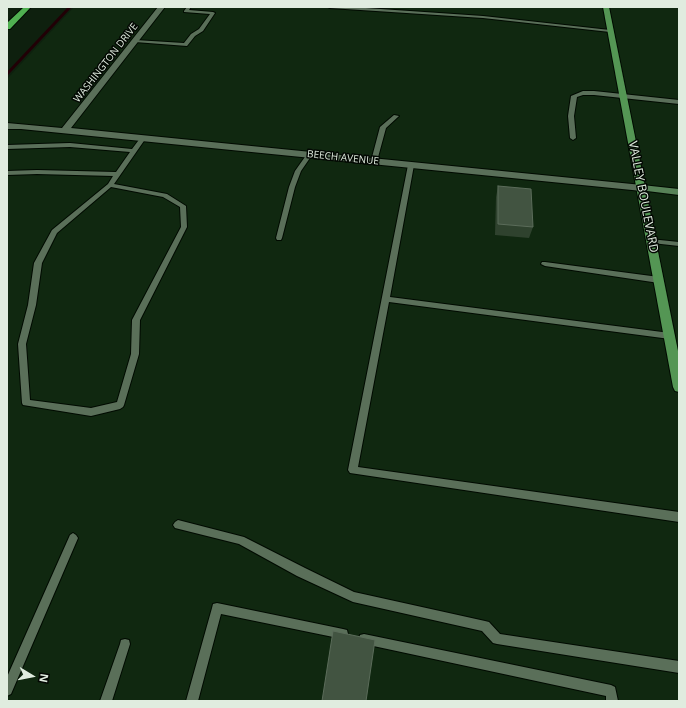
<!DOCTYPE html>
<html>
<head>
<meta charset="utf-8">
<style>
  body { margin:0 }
  #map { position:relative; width:686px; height:708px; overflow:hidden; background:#0e200e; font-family:"Open Sans",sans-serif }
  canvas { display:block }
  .frame { position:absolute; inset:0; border:8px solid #e0ecdf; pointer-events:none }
  .north { position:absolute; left:12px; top:656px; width:40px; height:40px; -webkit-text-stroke:3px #030803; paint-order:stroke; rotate:100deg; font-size:11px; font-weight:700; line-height:16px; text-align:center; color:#e0ecdf }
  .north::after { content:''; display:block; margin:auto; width:14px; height:18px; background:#e0ecdf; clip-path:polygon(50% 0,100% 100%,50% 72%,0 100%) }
</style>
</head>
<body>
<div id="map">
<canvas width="686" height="708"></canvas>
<div class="frame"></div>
<div class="north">N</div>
</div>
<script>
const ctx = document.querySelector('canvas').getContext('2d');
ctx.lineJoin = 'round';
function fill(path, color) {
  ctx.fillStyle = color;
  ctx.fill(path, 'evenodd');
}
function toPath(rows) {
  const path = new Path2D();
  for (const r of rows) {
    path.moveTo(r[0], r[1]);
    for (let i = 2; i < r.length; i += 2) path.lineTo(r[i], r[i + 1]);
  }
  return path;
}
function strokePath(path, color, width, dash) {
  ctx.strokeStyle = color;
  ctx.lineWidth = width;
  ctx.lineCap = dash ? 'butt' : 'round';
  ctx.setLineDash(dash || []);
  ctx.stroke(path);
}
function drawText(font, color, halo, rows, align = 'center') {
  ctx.font = font + ' "Open Sans",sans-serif';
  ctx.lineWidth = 3;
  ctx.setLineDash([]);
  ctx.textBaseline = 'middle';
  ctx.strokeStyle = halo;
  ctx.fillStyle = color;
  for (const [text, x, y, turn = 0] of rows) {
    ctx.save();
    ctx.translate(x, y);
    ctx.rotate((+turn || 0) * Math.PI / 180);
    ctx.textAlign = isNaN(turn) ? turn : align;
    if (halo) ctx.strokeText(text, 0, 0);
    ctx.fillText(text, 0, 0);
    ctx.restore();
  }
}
const built = toPath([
  [74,7,679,7,679,701,7,701,7,79]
]);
const stream = toPath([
  [7,74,70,7]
]);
const lane = toPath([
  [187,7,191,7,189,10,213,12,215,13,203,31,195,36,187,46,135,42,133,41,135,40,184,43,191,34,199,29,210,14,184,12,184,11,187,7],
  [328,7,351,7,483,16,610,30,612,31,610,32,483,18,330,8,328,7],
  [583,91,594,91,679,100,679,104,594,95,583,95,577,97,574,116,576,138,573,140,570,138,568,116,571,96,583,91],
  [394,115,399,116,386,128,377,161,374,163,372,162,371,161,380,127,394,115],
  [143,136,146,138,114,184,167,194,186,206,187,227,140,320,139,354,124,405,123,407,120,409,91,416,23,405,22,403,18,344,28,305,34,263,52,230,108,184,113,176,37,174,7,175,7,171,37,170,116,172,130,152,70,147,7,149,7,145,70,143,132,149,141,137,143,136],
  [111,187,163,197,180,207,181,227,132,320,131,354,117,402,91,408,30,400,26,344,36,305,42,263,57,233,111,187],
  [309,153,312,155,301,171,295,187,282,238,281,240,277,240,276,238,289,187,295,171,307,154,309,153],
  [411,163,414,165,390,297,670,333,674,336,670,339,389,302,358,467,679,512,679,522,350,473,348,470,408,165,411,163],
  [650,239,679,242,679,246,652,243,649,241,650,239],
  [542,262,545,262,659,277,663,280,659,283,545,266,541,264,542,262],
  [178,520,244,537,305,568,354,592,485,621,489,622,500,634,679,661,679,673,497,644,493,643,482,631,353,602,297,576,239,544,175,528,173,525,175,522,178,520],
  [73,533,76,535,78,538,11,694,7,696,7,677,70,535,73,533],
  [217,603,343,629,347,630,348,634,347,638,343,639,221,614,198,701,186,701,212,608,213,604,217,603],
  [364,634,611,685,615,687,618,701,606,701,606,696,364,644,360,643,359,639,360,635,364,634],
  [125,639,129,640,130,644,112,701,100,701,120,644,121,640,125,639]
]);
const street = toPath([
  [158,7,165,7,71,128,642,185,647,188,642,191,21,129,7,129,7,123,62,128,158,7]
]);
const secondary = toPath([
  [642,185,679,189,679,195,639,190,637,188,642,185]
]);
const primary = toPath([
  [603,7,609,7,679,356,679,392,675,391,673,387,603,7]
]);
const highway = toPath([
  [24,7,31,7,10,29,7,29,7,23,24,7]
]);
const wall = toPath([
  [498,186,533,227,529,238,495,235,496,197]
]);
const building = toPath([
  [498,186,531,189,533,227,498,224,498,186],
  [333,631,375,640,366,701,322,701,333,631]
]);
const farStreetnames = [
  ["WASHINGTON DRIVE",106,63,-52],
  ["BEECH AVENUE",343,158,6]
];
const streetNames = [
  ["VALLEY BOULEVARD",643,197,79]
];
fill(built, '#102810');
strokePath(stream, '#210006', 3);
strokePath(lane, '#000a00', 2);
strokePath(street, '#000a00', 2);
strokePath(secondary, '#000a00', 2);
strokePath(primary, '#000a00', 2);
strokePath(highway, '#000a00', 2);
fill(lane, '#5a6f59');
fill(street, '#5a6f59');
fill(secondary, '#578257');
fill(primary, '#549654');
fill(highway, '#50b051');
fill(wall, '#2f422e');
fill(building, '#425441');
strokePath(building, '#5b6c5a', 1);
drawText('10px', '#e0ecdf', '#030803', farStreetnames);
drawText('12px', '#e0ecdf', '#030803', streetNames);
</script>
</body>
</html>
